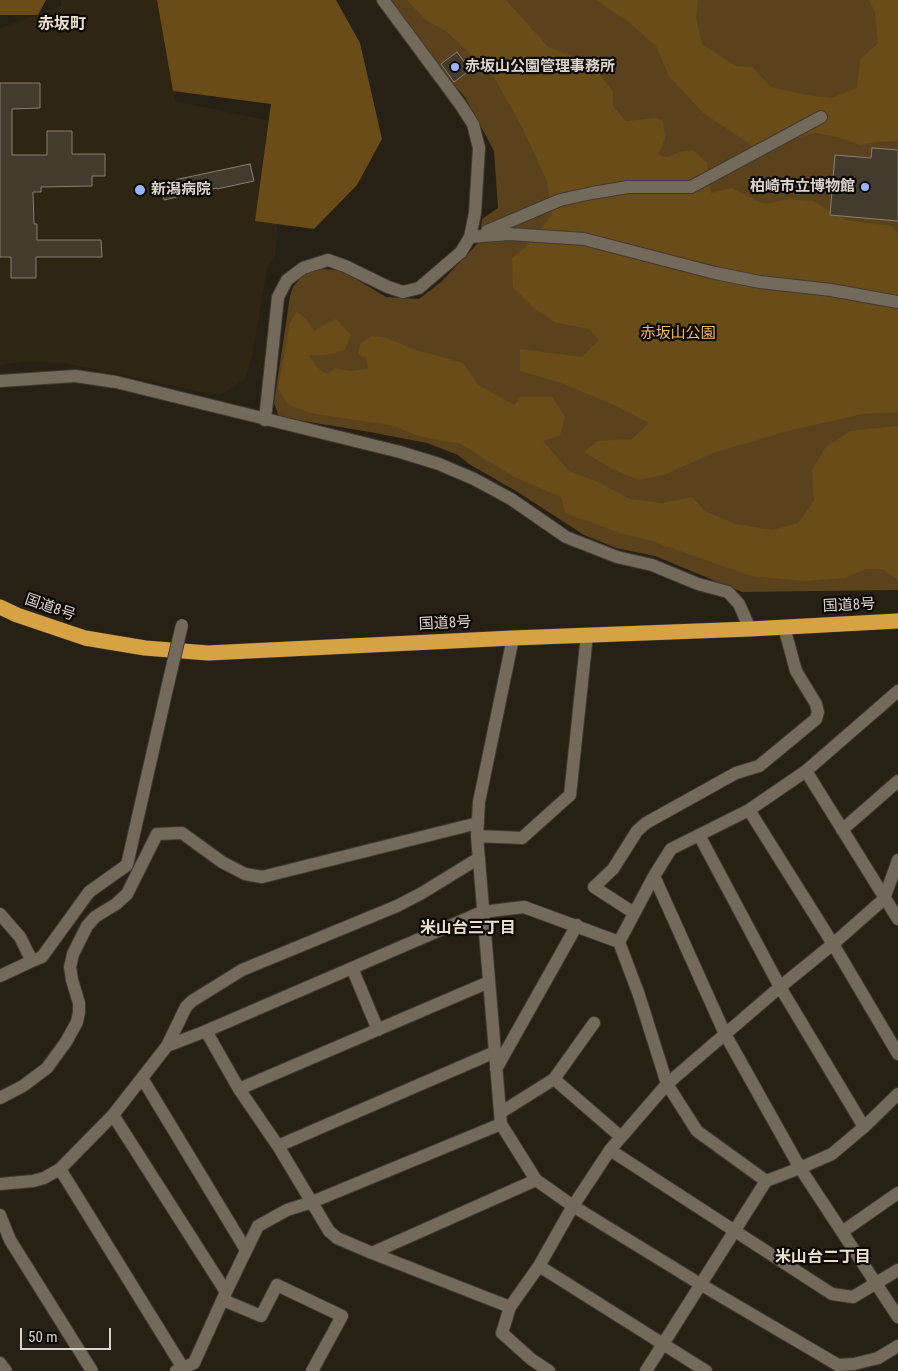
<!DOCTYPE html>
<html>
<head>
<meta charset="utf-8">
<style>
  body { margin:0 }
  #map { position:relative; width:898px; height:1371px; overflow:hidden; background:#272014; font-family:"Roboto Condensed",sans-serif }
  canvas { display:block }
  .scale { position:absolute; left:20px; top:1328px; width:91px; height:22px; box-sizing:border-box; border:2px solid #d9d4cc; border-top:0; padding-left:6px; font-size:15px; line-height:18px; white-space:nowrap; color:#d9d4cc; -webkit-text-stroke:4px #0d0a06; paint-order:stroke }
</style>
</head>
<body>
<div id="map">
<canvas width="898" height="1371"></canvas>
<div class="scale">50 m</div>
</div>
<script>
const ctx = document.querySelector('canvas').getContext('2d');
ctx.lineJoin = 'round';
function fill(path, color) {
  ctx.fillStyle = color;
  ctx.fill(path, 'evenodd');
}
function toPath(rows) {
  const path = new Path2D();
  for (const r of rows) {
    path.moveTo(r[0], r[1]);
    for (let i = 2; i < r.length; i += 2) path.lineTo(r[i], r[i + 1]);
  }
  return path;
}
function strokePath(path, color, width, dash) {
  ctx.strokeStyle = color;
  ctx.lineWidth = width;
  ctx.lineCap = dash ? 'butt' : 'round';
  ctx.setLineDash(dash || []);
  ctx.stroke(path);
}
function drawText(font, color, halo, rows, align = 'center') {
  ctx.font = font + ' "Roboto Condensed","Noto Sans JP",sans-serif';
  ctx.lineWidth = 4.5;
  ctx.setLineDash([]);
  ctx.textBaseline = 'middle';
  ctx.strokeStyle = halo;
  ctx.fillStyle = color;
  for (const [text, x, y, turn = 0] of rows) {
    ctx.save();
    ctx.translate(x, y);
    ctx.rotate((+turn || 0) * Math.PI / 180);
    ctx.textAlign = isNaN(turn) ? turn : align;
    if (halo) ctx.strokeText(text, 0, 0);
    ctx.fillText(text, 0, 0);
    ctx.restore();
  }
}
const built = toPath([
  [61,0,157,0,175,101,286,124,275,255,267,269,252,357,245,379,222,394,211,394,64,363,24,362,0,365,0,28,61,6]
]);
const green = toPath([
  [389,0,898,0,898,590,742,592,655,556,616,548,584,535,516,491,469,464,458,455,427,443,370,432,279,417,274,403,290,296,293,287,304,274,320,269,341,270,386,297,419,299,441,282,479,242,482,219,498,208,494,151,465,97,426,54]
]);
const forest = toPath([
  [0,0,46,0,38,15,0,15],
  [157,0,336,0,360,43,382,139,357,185,314,229,255,221,271,104,173,91],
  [407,0,506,0,548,47,592,64,613,92,613,106,626,121,657,118,663,121,665,139,658,155,667,157,680,152,693,150,707,163,711,193,732,188,757,201,766,204,788,199,813,201,845,220,891,226,898,233,898,412,862,414,788,431,713,453,664,475,639,480,614,470,584,452,597,441,632,439,649,423,618,407,564,384,520,371,520,349,582,357,599,340,589,329,554,322,535,309,513,287,512,258,526,247,552,215,547,181,521,125,495,79,464,48,447,32,425,19],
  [596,0,698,0,696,17,702,44,736,66,752,67,771,87,807,95,832,98,857,88,860,60,878,43,875,12,869,0,898,0,898,141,877,142,860,145,841,138,816,133,792,139,768,139,753,146,703,113,669,76,656,46,631,24],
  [297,311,308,321,314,331,336,319,351,335,344,351,325,355,309,355,317,367,326,374,335,368,349,371,368,369,366,358,358,354,360,344,372,336,387,338,413,349,463,363,478,385,514,405,521,397,552,397,565,417,560,435,543,441,569,471,598,482,630,499,662,503,692,497,705,511,736,524,773,530,798,523,814,501,812,470,825,448,850,431,898,426,898,580,882,569,866,569,845,578,804,581,751,576,649,540,622,534,596,524,577,518,565,512,561,497,516,478,459,443,441,441,415,435,395,426,310,413,287,404,278,388,287,341,289,325]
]);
const building = toPath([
  [457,52,470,70,454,82,441,64,457,52],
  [0,83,40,83,40,108,12,109,12,155,47,155,47,131,72,131,72,154,105,154,105,176,92,176,92,186,41,187,41,192,33,192,34,224,37,224,37,240,101,240,102,257,36,257,36,278,11,278,11,257,0,257,0,83],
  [872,148,898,150,898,221,830,215,835,155,871,158,872,148],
  [250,164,254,181,217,189,217,188,164,200,160,183,250,164]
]);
const minor = toPath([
  [487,231,560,200,592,193,628,187,691,187,821,117],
  [470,237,509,234,584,239,715,273,760,282,831,290,898,302],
  [0,381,75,376,116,382,400,452,439,464,474,479,511,499,566,537,617,557,652,565,698,584,728,592,739,604,750,629],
  [265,420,278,297,287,280,303,268,328,260,345,266,388,287,403,292,419,288,461,252,470,237,475,213,479,148,473,124,460,104,383,0],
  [513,638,479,802,477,836,501,1124,536,1180,573,1206,700,1284,838,1365,854,1364,878,1358,898,1346],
  [806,771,898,919],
  [749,810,833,944,898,1054],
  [842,830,898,781],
  [699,835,780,987,864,1127],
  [477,836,522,838,570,795,587,635],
  [654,876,725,1034,800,1168,898,1317],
  [634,913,594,887,613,869,637,831,646,823,736,773,759,766,816,719,818,712,816,704,796,671,784,627],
  [0,914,20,937,32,961,0,976],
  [32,961,42,957,89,892,127,865,169,680],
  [352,968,378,1030],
  [206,1031,239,1089,278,1146,329,1231,337,1238,372,1253,510,1307],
  [167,1046,186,1007,192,1001,242,970,397,906,422,893,479,858],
  [496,1069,577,925],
  [142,1078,246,1250],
  [554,1079,621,1137],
  [239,1089,489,982],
  [0,1098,23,1086,47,1068,66,1042,77,1022,79,1012,79,1003,72,980,70,967,73,954,87,926,95,917,116,904,127,894,157,834,182,833,222,862,245,874,262,877,478,823],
  [500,1113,554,1079,594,1023],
  [113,1115,226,1292],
  [278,1146,495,1052],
  [610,1150,832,1294,853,1297,898,1270],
  [60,1169,183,1368],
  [766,1181,697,1131,667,1084,639,995,619,942,654,876,671,849,749,810,806,771,898,691],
  [0,1184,33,1181,44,1178,60,1169,113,1115,167,1046,206,1031,482,912,524,907,619,942],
  [0,1215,10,1240,92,1371],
  [842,1232,898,1193],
  [372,1253,536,1180],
  [539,1266,706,1371],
  [223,1300,261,1316,277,1285,342,1316,312,1371],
  [0,1363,6,1371],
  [176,1371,194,1363,226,1292,258,1226,287,1210,312,1202,501,1124],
  [549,1371,531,1359,502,1333,510,1307,539,1266,573,1206,610,1150,667,1084,780,987,833,944,884,899,898,860],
  [646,1371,766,1181,800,1168,832,1154,864,1127,898,1094]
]);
const highway = toPath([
  [0,607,17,615,85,638,145,648,208,653,513,638,750,629,898,621]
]);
const minorBridge = toPath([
  [169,680,182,625]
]);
const markers = [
  [455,67,5,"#9ab5fd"],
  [865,187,5,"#9ab5fd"],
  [140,190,6,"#9ab5fd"]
];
const poiNames = [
  ["赤坂山公園管理事務所",465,67],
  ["柏崎市立博物館",855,187,"right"],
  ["新潟病院",151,190]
];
const parkNames = [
  ["赤坂山公園",678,334]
];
const streetNames = [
  ["国道8号",849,606,-3],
  ["国道8号",50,608,19],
  ["国道8号",445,624,-3]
];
const neighbourhoodNames = [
  ["赤坂町",62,25],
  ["米山台三丁目",468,929],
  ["米山台二丁目",823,1258]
];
fill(built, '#2f2513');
fill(green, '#5a431c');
fill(forest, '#694c17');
fill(building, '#433b2e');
strokePath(building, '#887f70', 1);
strokePath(minor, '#403a32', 14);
strokePath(highway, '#403a32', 16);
strokePath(minor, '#736a5c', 12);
strokePath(highway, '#d7a244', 15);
strokePath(minorBridge, '#403a32', 14, []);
strokePath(minorBridge, '#736a5c', 12);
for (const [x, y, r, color] of markers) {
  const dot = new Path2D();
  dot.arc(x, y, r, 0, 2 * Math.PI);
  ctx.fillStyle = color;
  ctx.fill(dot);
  strokePath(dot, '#0d0a06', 2);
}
drawText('bold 15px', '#d9d4cc', '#0d0a06', poiNames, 'left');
drawText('15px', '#f1ba5c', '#0d0a06', parkNames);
drawText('15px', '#d9d4cc', '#0d0a06', streetNames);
drawText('bold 16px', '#eae0d0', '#0d0a06', neighbourhoodNames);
</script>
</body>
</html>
